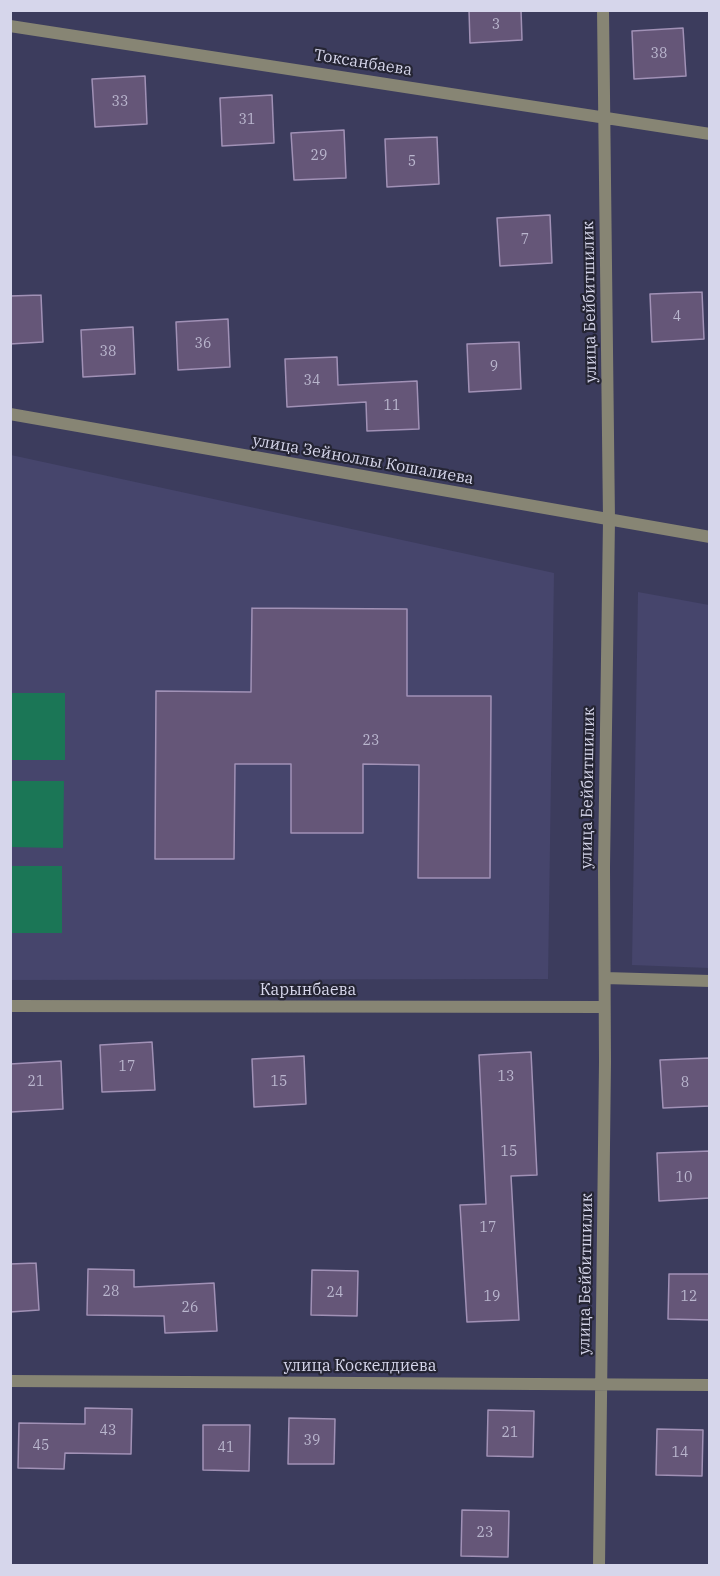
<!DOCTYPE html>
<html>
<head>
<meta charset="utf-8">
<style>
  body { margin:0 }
  #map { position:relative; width:720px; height:1576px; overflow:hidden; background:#3c3c5d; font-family:"IBM Plex Serif",serif }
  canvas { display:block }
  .frame { position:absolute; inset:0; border:12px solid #d6d6eb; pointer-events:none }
</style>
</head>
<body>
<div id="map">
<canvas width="720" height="1576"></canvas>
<div class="frame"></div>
</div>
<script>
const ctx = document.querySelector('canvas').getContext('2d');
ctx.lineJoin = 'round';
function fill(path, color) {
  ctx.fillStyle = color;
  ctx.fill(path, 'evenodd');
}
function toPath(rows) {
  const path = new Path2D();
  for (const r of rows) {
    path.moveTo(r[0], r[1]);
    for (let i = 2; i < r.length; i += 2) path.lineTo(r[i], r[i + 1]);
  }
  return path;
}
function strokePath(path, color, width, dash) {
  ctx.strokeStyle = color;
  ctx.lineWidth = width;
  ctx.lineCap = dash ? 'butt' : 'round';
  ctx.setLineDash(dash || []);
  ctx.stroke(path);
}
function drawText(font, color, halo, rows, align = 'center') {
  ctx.font = font + ' "IBM Plex Serif",serif';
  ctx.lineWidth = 4.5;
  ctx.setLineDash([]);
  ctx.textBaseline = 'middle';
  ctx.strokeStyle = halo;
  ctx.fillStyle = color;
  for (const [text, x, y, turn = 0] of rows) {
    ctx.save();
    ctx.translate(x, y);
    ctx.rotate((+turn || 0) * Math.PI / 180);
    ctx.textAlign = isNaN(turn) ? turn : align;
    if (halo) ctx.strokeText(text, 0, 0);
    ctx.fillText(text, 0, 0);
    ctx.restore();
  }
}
const built = toPath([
  [11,455,554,573,548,979,11,980],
  [638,592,709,605,709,968,632,965]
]);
const green = toPath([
  [11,693,65,693,65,760,11,760],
  [11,781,64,781,63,848,11,847],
  [11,866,62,866,62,933,11,933]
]);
const building = toPath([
  [469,10,521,10,522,40,470,43,469,10],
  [683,28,686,76,634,79,632,31,683,28],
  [145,76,147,124,95,127,92,79,145,76],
  [272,95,274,143,222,146,220,98,272,95],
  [344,130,346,178,294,180,291,133,344,130],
  [437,137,439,184,387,187,385,139,437,137],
  [550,215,552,263,500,266,497,218,550,215],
  [702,292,704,339,652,342,650,294,702,292],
  [41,295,43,342,10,344,10,296,41,295],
  [228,319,230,367,178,370,176,322,228,319],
  [133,327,135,374,83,377,81,330,133,327],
  [519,342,521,389,469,392,467,344,519,342],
  [337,357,338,385,417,381,419,429,367,431,366,402,287,407,285,359,337,357],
  [252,608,407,609,407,696,491,696,490,878,418,878,419,765,363,764,363,833,291,833,291,764,235,764,234,859,155,859,156,691,251,692,252,608],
  [152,1042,155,1090,102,1092,100,1045,152,1042],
  [531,1052,537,1175,511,1176,519,1320,467,1322,460,1205,486,1204,479,1055,531,1052],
  [304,1056,306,1104,254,1107,252,1059,304,1056],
  [710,1058,710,1106,663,1108,660,1060,710,1058],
  [61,1061,63,1109,11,1112,10,1064,61,1061],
  [710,1151,710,1198,659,1201,657,1153,710,1151],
  [36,1263,39,1310,10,1312,10,1264,36,1263],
  [88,1269,134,1270,134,1287,214,1283,217,1331,165,1333,164,1316,87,1315,88,1269],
  [312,1270,358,1271,357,1316,311,1315,312,1270],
  [669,1274,710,1274,710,1320,668,1319,669,1274],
  [85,1408,132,1409,131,1454,65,1453,64,1469,18,1468,19,1423,85,1424,85,1408],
  [488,1410,534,1411,533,1457,487,1456,488,1410],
  [289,1418,335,1419,334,1464,288,1464,289,1418],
  [203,1425,250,1425,249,1471,203,1470,203,1425],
  [657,1429,703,1430,702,1476,656,1475,657,1429],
  [462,1510,509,1511,508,1557,461,1556,462,1510]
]);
const street = toPath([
  [10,26,710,134],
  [10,414,710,537],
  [605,978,710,981],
  [10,1006,604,1007],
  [10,1381,710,1385],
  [599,1566,605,1062,604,867,609,520,603,10]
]);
const numberNames = [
  ["3",496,25],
  ["38",659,54],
  ["33",120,102],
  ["31",247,120],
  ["29",319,156],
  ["5",412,162],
  ["7",525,240],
  ["4",677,317],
  ["36",203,344],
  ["38",108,352],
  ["9",494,367],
  ["34",312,381],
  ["11",392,406],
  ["23",371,741],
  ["17",127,1067],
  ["13",506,1077],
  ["21",36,1082],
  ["15",279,1082],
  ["8",685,1083],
  ["15",509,1152],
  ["10",684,1178],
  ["17",488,1228],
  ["28",111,1292],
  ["24",335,1293],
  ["19",492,1297],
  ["12",689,1297],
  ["26",190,1308],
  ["43",108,1431],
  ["21",510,1433],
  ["39",312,1441],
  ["45",41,1446],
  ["41",226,1448],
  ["14",680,1453],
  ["23",485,1533]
];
const streetNames = [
  ["Токсанбаева",363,63,9],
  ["улица Бейбитшилик",590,302,-91],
  ["улица Зейноллы Кошалиева",363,460,10],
  ["улица Бейбитшилик",588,788,-89],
  ["Карынбаева",308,990],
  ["улица Бейбитшилик",586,1274,-89],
  ["улица Коскелдиева",360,1366]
];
fill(built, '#46456c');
fill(green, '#1b7656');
fill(building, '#655678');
strokePath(building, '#a191b6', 1.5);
strokePath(street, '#878574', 12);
drawText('14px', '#bab6ce', null, numberNames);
drawText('16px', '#d6d6eb', '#252534', streetNames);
</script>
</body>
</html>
